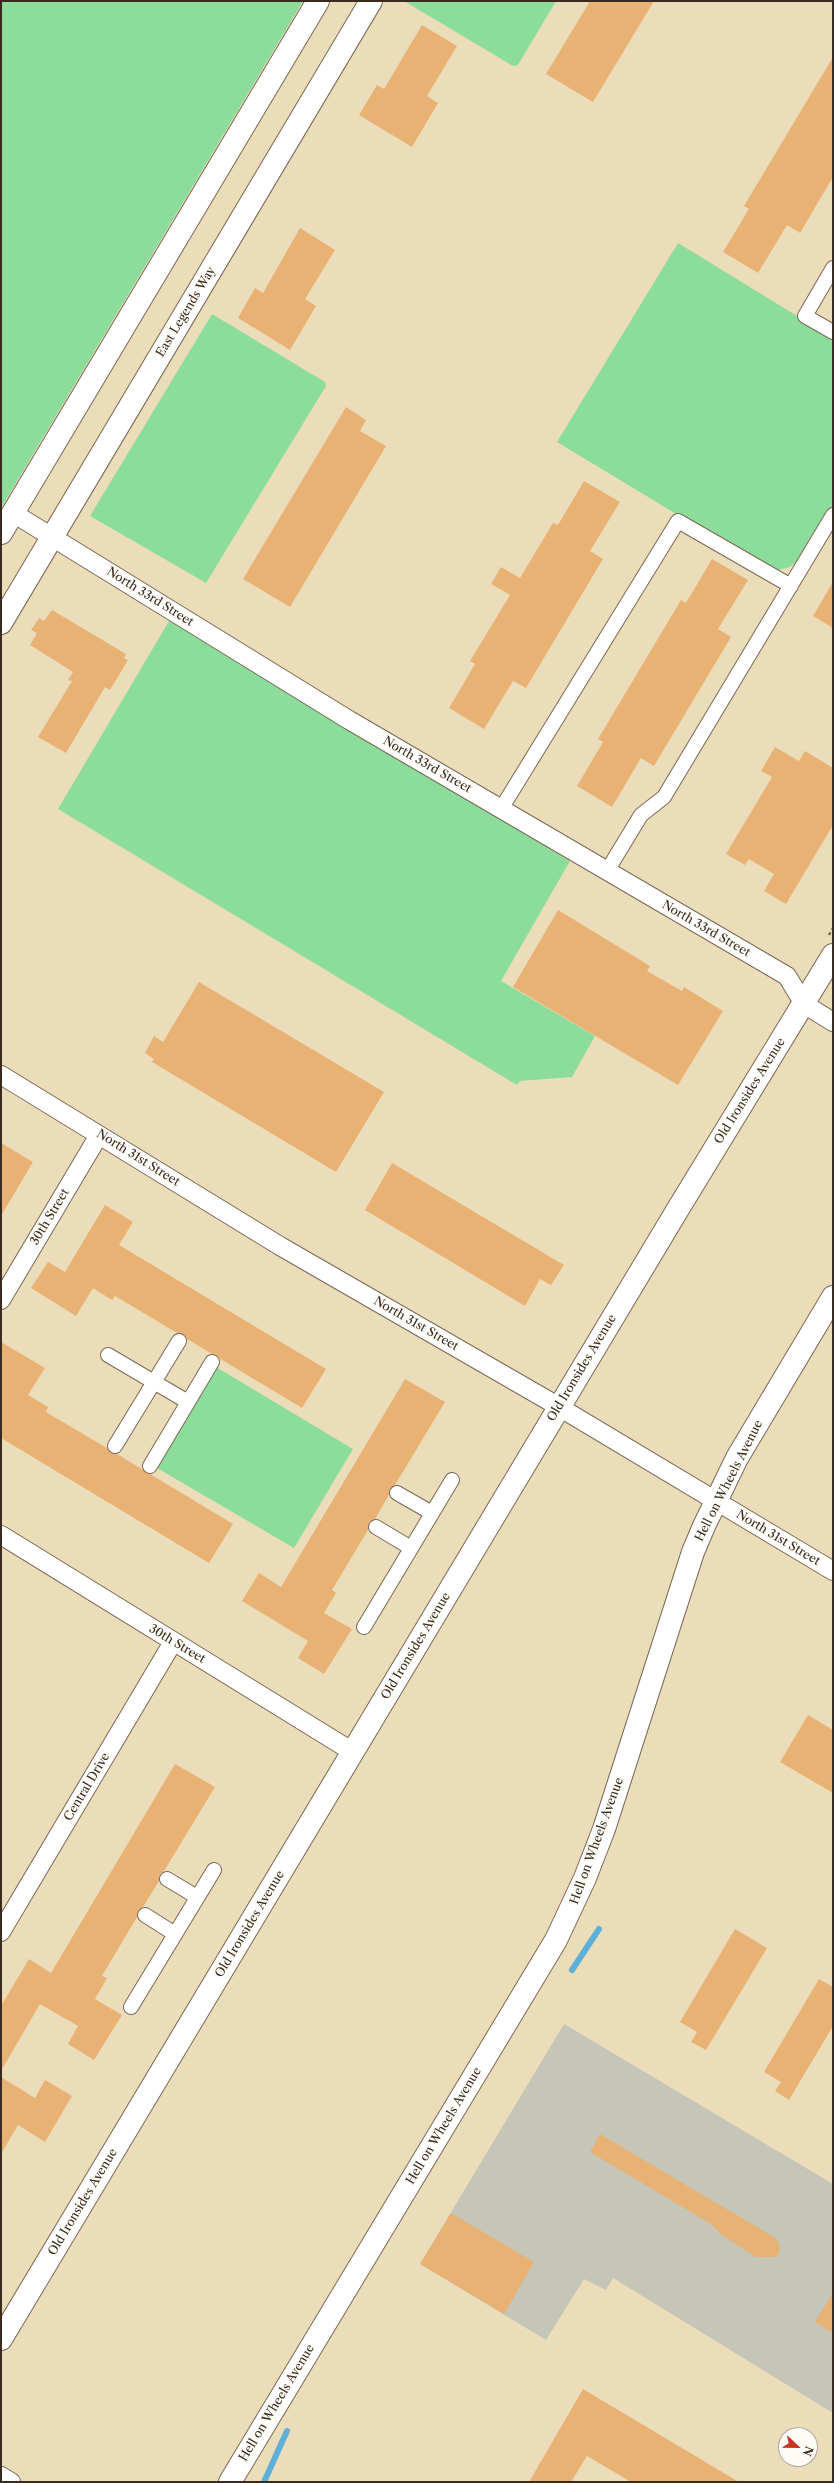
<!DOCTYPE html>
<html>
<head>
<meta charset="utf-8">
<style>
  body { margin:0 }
  #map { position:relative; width:834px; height:2483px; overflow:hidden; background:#ecddba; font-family:"Libre Caslon Text",serif }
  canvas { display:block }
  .frame { position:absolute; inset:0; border:2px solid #3b2a1e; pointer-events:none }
  .north { position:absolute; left:778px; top:2427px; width:40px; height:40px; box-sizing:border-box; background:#fdfcf7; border:1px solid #afa8a0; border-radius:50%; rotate:112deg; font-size:11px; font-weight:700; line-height:16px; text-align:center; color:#3b2a1e }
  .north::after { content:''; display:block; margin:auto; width:14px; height:18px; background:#c8321e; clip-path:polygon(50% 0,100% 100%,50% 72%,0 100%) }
</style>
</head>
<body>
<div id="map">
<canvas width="834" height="2483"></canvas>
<div class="frame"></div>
<div class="north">N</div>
</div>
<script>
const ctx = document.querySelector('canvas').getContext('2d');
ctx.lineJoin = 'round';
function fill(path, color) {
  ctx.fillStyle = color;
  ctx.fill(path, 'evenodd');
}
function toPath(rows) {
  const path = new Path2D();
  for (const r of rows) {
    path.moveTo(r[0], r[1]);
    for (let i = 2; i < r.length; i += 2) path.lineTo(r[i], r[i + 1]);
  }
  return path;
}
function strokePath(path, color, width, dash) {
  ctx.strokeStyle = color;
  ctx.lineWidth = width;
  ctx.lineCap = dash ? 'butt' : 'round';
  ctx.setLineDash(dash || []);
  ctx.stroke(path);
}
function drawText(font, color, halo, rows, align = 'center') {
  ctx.font = font + ' "Libre Caslon Text",serif';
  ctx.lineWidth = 3.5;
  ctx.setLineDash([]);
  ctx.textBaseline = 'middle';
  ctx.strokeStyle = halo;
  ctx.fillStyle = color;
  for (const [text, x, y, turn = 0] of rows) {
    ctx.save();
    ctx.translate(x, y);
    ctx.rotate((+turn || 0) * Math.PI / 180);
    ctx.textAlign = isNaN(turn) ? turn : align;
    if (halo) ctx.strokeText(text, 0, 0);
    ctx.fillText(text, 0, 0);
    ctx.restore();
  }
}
const industrial = toPath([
  [564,2024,833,2184,833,2413,613,2278,606,2290,584,2279,546,2340,420,2264]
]);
const green = toPath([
  [1,1,303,1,1,508],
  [404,1,556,1,518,65,513,66],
  [678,243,833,338,833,506,801,558,790,567,778,570,759,564,557,442],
  [212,314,325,382,326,386,206,583,90,516],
  [169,621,570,861,501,981,595,1036,572,1077,520,1081,517,1085,58,809],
  [216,1367,353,1449,294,1548,157,1468]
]);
const stream = toPath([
  [572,1970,599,1929],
  [264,2482,287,2431]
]);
const building = toPath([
  [590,1,654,1,593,102,546,74],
  [422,25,457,46,427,96,438,103,412,147,359,115,377,85,384,89],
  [833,57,833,177,800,233,787,225,758,273,723,252,749,209,744,206],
  [300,228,335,250,305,299,316,306,290,350,238,318,255,288,263,293],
  [346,407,366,420,360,431,386,446,290,607,243,579],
  [584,481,620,502,590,551,603,559,526,688,513,681,484,729,449,708,475,664,470,661,510,595,491,584,501,567,520,578,553,523,558,525],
  [712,559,748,580,718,629,731,637,654,766,641,758,612,807,577,786,603,742,598,739,681,600,686,603],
  [833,582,833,628,813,616],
  [52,610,126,654,124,658,128,660,110,690,105,687,66,753,38,737,72,681,68,680,73,672,30,645,37,633,31,630,39,618,44,621],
  [775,747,799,761,805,751,833,768,833,825,786,904,764,891,774,874,749,859,745,865,726,854,772,777,761,771],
  [558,910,650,966,647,971,682,991,684,987,723,1011,678,1085,513,987],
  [199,982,384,1092,336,1172,152,1062,154,1059,145,1053,154,1036,163,1042],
  [1,1143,33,1162,1,1216],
  [392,1163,564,1265,551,1285,540,1279,525,1306,365,1210],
  [105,1205,133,1222,119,1245,326,1369,302,1408,187,1339,183,1334,177,1333,115,1296,112,1300,93,1288,76,1316,31,1288,48,1262,65,1272],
  [1,1342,45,1368,28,1395,48,1407,46,1412,107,1448,111,1453,117,1454,233,1524,209,1563,1,1438],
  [405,1379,445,1402,395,1485,390,1488,389,1495,375,1519,369,1522,368,1530,332,1590,336,1593,324,1613,352,1629,324,1674,298,1658,308,1641,242,1601,259,1573,281,1587],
  [808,1715,833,1730,833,1793,780,1762],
  [175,1764,215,1787,164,1871,160,1874,159,1881,143,1907,138,1911,137,1917,102,1976,107,1978,95,1999,122,2015,94,2060,68,2044,78,2026,40,2004,1,2071,1,2006,29,1959,51,1973],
  [735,1929,767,1948,706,2050,691,2042,697,2032,680,2022],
  [819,1979,833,1987,833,2026,789,2100,775,2091,781,2082,764,2072],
  [1,2077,35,2098,45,2080,72,2096,45,2142,18,2125,1,2154],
  [600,2134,777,2239,780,2250,776,2257,756,2257,722,2235,711,2224,590,2152],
  [451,2213,534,2262,504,2314,420,2264],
  [833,2293,833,2333,815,2322],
  [583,2389,739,2482,631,2482,587,2456,571,2482,529,2482]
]);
const path = toPath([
  [829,935,833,928]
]);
const pedestrian = toPath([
  [833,268,805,316,833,332],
  [501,809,678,521,791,586],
  [607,871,641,815,664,797,833,515],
  [108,1355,188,1402],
  [115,1446,179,1341],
  [150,1466,212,1362],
  [397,1493,432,1513],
  [376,1527,411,1548],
  [364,1627,452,1480],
  [167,1879,197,1897],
  [145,1915,175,1934],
  [131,2007,214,1870]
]);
const minor = toPath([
  [13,513,349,720,787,976,804,1004,833,1022],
  [1,1075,280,1246,549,1401,833,1571],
  [1,1300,99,1135],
  [1,1535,353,1752],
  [1,1932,173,1642],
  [1,2476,11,2482]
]);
const tertiary = toPath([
  [1,533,318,1],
  [1,623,371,1],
  [1,2339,678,1209,833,955],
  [230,2482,556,1940,585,1878,604,1829,693,1552,704,1526,737,1458,833,1297]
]);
const streetNames = [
  ["East Legends Way",186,312,-59],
  ["North 33rd Street",150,597,32],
  ["North 33rd Street",427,765,30],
  ["North 33rd Street",706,929,30],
  ["Old Ironsides Avenue",750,1091,-58],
  ["North 31st Street",138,1158,32],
  ["30th Street",50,1217,-59],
  ["North 31st Street",416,1324,30],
  ["Old Ironsides Avenue",582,1368,-59],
  ["Hell on Wheels Avenue",729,1481,-63],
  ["North 31st Street",778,1538,31],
  ["30th Street",177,1644,31],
  ["Old Ironsides Avenue",416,1646,-59],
  ["Central Drive",87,1787,-59],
  ["Hell on Wheels Avenue",597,1841,-70],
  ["Old Ironsides Avenue",250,1924,-59],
  ["Hell on Wheels Avenue",444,2126,-59],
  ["Old Ironsides Avenue",83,2202,-59],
  ["Hell on Wheels Avenue",277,2403,-59]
];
fill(industrial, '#c5c5b8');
fill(green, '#8cdd9c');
strokePath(stream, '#5eb0d9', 6);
fill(building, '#e8b274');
strokePath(pedestrian, '#796955', 16);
strokePath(minor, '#796955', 20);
strokePath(tertiary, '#796955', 24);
strokePath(path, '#796955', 2.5, [3, 3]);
strokePath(pedestrian, '#fff', 14);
strokePath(minor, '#fff', 18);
strokePath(tertiary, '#fff', 22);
drawText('12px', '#3b2a1e', '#fdfcf7', streetNames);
</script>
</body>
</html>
